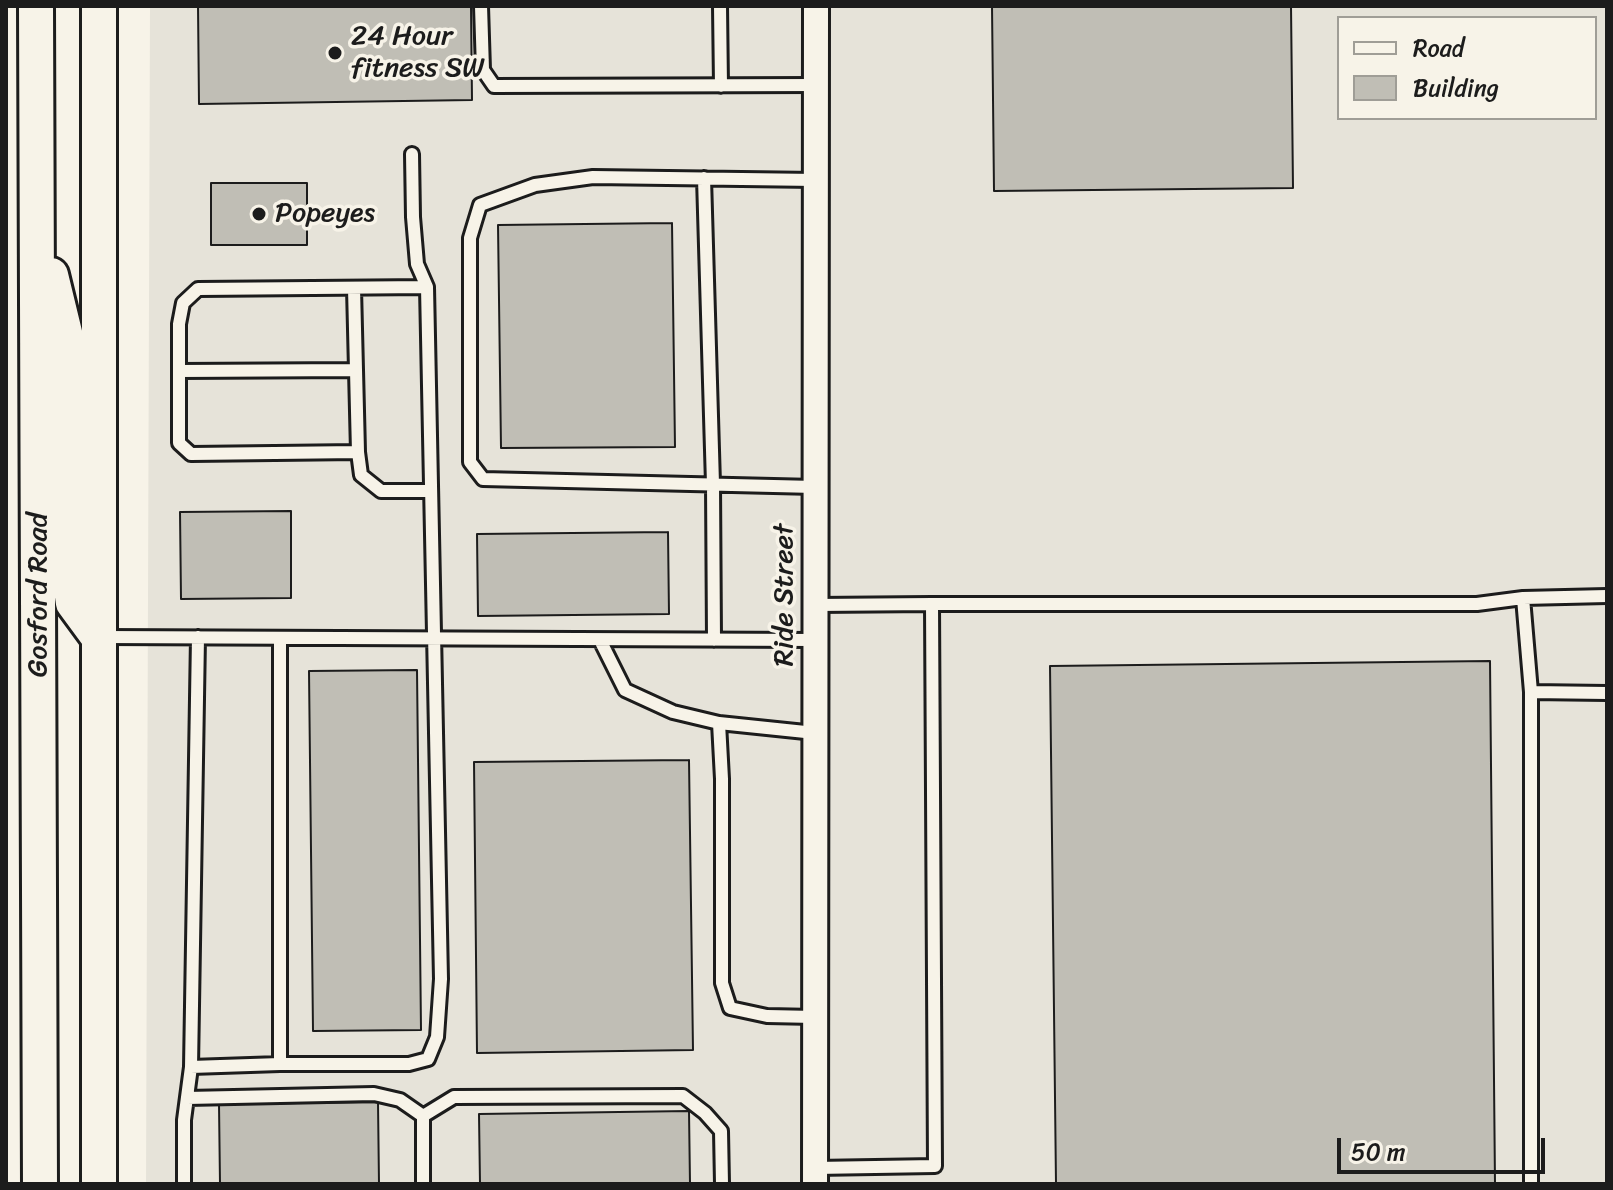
<!DOCTYPE html>
<html>
<head>
<meta charset="utf-8">
<style>
  body { margin:0 }
  #map { position:relative; width:1613px; height:1190px; overflow:hidden; background:#f7f3e8; font-family:Sriracha,sans-serif }
  canvas { display:block }
  .frame { position:absolute; inset:0; border:8px solid #1c1c1c; pointer-events:none }
  .legend { position:absolute; left:1337px; top:16px; width:260px; height:104px; box-sizing:border-box; background:#f7f3e8; border:2px solid #9f9d96; margin:0; padding:10px 14px; list-style:none; font-size:24px; color:#1c1c1c }
  .legend li { display:flex; align-items:center; gap:16px; height:40px }
  .legend b { width:40px; border:2px solid #9f9d96 }
  .scale { position:absolute; left:1337px; top:1138px; width:208px; height:36px; box-sizing:border-box; border:4px solid #1c1c1c; border-top:0; padding-left:10px; font-size:24px; line-height:28px; white-space:nowrap; color:#1c1c1c; -webkit-text-stroke:6px #f7f3e8; paint-order:stroke }
</style>
</head>
<body>
<div id="map">
<canvas width="1613" height="1190"></canvas>
<div class="frame"></div>
<ul class="legend">
<li><b style="height:10px;background:#f7f3e8"></b>Road</li>
<li><b style="height:22px;background:#c0beb5"></b>Building</li>
</ul>
<div class="scale">50 m</div>
</div>
<script>
const ctx = document.querySelector('canvas').getContext('2d');
ctx.lineJoin = 'round';
function fill(path, color) {
  ctx.fillStyle = color;
  ctx.fill(path, 'evenodd');
}
function toPath(rows) {
  const path = new Path2D();
  for (const r of rows) {
    path.moveTo(r[0], r[1]);
    for (let i = 2; i < r.length; i += 2) path.lineTo(r[i], r[i + 1]);
  }
  return path;
}
function strokePath(path, color, width, dash) {
  ctx.strokeStyle = color;
  ctx.lineWidth = width;
  ctx.lineCap = dash ? 'butt' : 'round';
  ctx.setLineDash(dash || []);
  ctx.stroke(path);
}
function drawText(font, color, halo, rows, align = 'center') {
  ctx.font = font + ' Sriracha,sans-serif';
  ctx.lineWidth = 7;
  ctx.setLineDash([]);
  ctx.textBaseline = 'middle';
  ctx.strokeStyle = halo;
  ctx.fillStyle = color;
  for (const [text, x, y, turn = 0] of rows) {
    ctx.save();
    ctx.translate(x, y);
    ctx.rotate((+turn || 0) * Math.PI / 180);
    ctx.textAlign = isNaN(turn) ? turn : align;
    if (halo) ctx.strokeText(text, 0, 0);
    ctx.fillText(text, 0, 0);
    ctx.restore();
  }
}
const built = toPath([
  [150,6,1607,6,1607,1184,146,1184],
  [1339,18,1595,18,1595,118,1339,118]
]);
const building = toPath([
  [198,6,471,6,472,100,199,104,198,6],
  [992,6,1291,6,1293,188,994,191,992,6],
  [211,183,307,183,307,245,211,245,211,183],
  [672,223,675,447,501,448,498,225,672,223],
  [291,511,291,598,181,599,180,512,291,511],
  [668,532,669,614,478,616,477,534,668,532],
  [1490,661,1495,1184,1056,1184,1050,666,1490,661],
  [417,670,421,1030,313,1031,309,671,417,670],
  [689,760,693,1050,477,1053,474,762,689,760],
  [378,1102,379,1184,220,1184,219,1104,378,1102],
  [689,1111,690,1184,480,1184,479,1114,689,1111]
]);
const service = toPath([
  [481,6,483,70,494,86,816,85],
  [720,6,721,86],
  [412,154,413,217,417,264,427,287],
  [704,178,713,484,714,640],
  [179,371,356,370],
  [358,452,361,475,381,491,430,491],
  [815,487,483,479,470,462,470,238,480,205,535,185,593,177,816,180],
  [1523,598,1607,596],
  [932,604,1477,604,1523,598,1531,692,1531,1184],
  [102,637,815,640],
  [198,637,191,1067,280,1064,280,638],
  [600,640,625,690,673,712,719,723,815,733],
  [1531,692,1607,693],
  [719,723,722,779,722,983,730,1008,767,1016,815,1017],
  [280,1064,409,1064,428,1059,437,1037,441,979,427,287,198,289,183,303,179,324,179,443,191,454,358,452,354,288],
  [187,1098,374,1094,400,1100,423,1116],
  [815,1168,935,1166,932,604,816,605],
  [184,1184,184,1120,191,1067],
  [423,1184,423,1116,454,1097,683,1096,705,1113,721,1131,722,1184]
]);
const minor = toPath([
  [815,1184,816,6]
]);
const secondary = toPath([
  [36,6,40,1184],
  [99,6,99,1184],
  [51,275,67,341,67,561,73,603,98,637]
]);
const markers = [
  [335,53,8,"#1c1c1c"],
  [259,214,8,"#1c1c1c"]
];
const poiNames = [
  ["24 Hour",351,37],
  ["fitness SW",351,69],
  ["Popeyes",275,214]
];
const streetNames = [
  ["Gosford Road",39,595,-90],
  ["Ride Street",785,595,-90]
];
fill(built, '#e6e3d9');
fill(building, '#c0beb5');
strokePath(building, '#1c1c1c', 2);
strokePath(service, '#1c1c1c', 18);
strokePath(minor, '#1c1c1c', 30);
strokePath(secondary, '#1c1c1c', 40);
strokePath(service, '#f7f3e8', 12);
strokePath(minor, '#f7f3e8', 24);
strokePath(secondary, '#f7f3e8', 34);
for (const [x, y, r, color] of markers) {
  const dot = new Path2D();
  dot.arc(x, y, r, 0, 2 * Math.PI);
  ctx.fillStyle = color;
  ctx.fill(dot);
  strokePath(dot, '#f7f3e8', 3);
}
drawText('28px', '#1c1c1c', '#f7f3e8', poiNames, 'left');
drawText('28px', '#1c1c1c', '#f7f3e8', streetNames);
</script>
</body>
</html>
